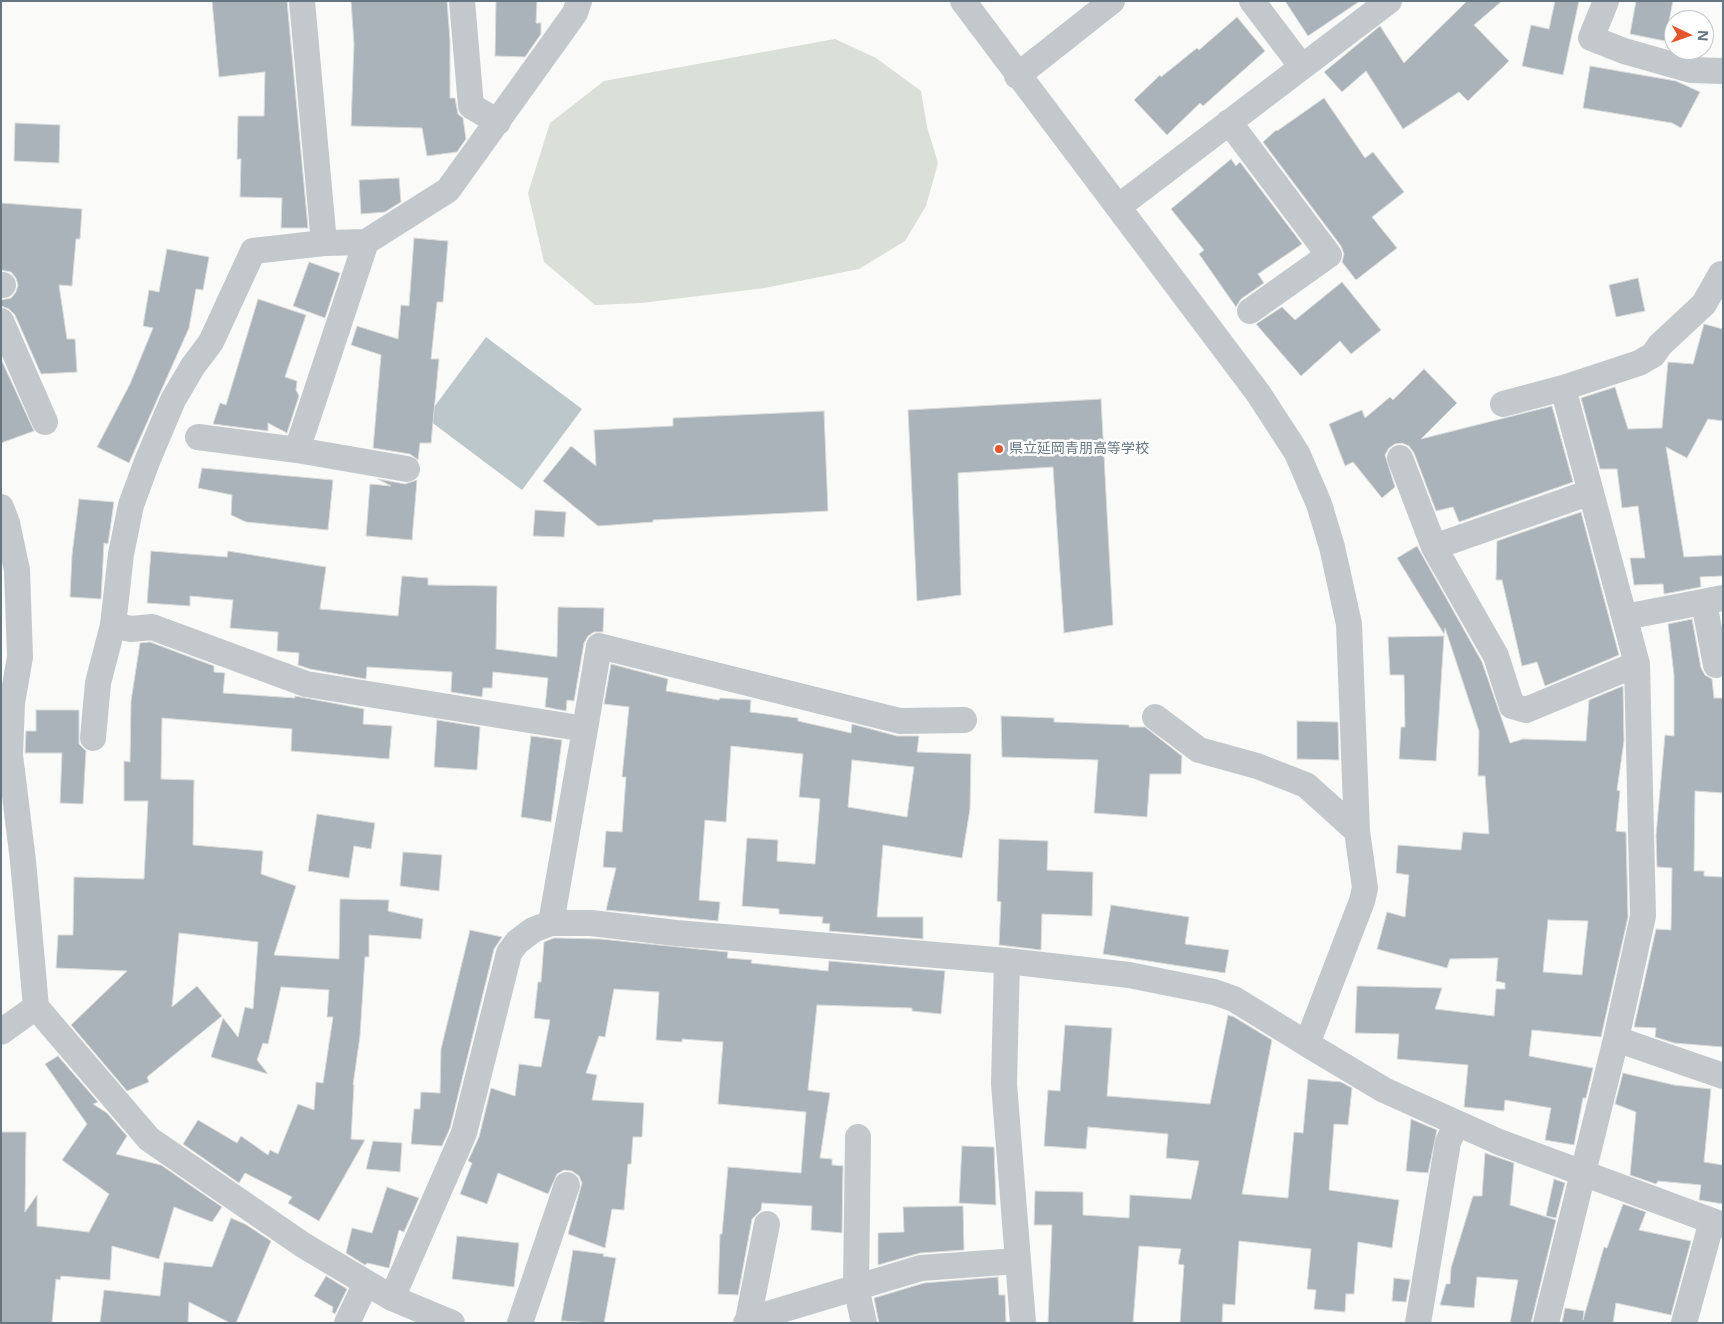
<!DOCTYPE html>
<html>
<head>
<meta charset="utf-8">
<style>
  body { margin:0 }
  #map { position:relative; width:1724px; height:1324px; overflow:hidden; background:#fafaf8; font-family:"Open Sans",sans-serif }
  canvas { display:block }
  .frame { position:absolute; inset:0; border:2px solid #657683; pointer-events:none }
  .north { position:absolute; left:1664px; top:10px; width:50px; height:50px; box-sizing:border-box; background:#fff; border:1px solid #c1c8cd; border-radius:50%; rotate:93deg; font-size:14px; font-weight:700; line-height:20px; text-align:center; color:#657683 }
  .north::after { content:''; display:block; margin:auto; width:18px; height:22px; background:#e4572e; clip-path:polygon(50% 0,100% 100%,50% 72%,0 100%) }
</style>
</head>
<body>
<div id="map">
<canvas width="1724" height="1324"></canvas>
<div class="frame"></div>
<div class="north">N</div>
</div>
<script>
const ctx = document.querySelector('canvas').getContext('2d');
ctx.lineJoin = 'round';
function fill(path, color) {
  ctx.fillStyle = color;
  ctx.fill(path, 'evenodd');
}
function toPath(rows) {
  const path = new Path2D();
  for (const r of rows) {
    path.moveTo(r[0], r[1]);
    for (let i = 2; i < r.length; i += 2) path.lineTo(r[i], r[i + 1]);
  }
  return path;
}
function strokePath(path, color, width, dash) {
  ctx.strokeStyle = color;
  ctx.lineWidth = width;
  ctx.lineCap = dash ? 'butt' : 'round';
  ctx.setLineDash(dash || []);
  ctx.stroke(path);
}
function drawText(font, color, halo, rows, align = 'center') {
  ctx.font = font + ' "Open Sans","Noto Sans JP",sans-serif';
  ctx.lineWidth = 5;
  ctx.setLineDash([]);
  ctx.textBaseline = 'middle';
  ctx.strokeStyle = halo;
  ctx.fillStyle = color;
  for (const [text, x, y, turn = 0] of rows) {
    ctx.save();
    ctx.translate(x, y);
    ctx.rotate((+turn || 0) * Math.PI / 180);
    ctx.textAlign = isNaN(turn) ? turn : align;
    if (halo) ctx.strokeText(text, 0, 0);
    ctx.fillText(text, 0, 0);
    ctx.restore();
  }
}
const green = toPath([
  [835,39,876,58,921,91,927,127,938,163,926,206,905,241,859,269,765,288,641,303,595,305,544,262,528,193,550,123,604,81]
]);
const water = toPath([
  [486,337,582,409,522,490,426,418]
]);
const building = toPath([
  [212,1,287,1,308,228,281,228,282,198,240,197,241,159,237,159,238,116,264,116,265,72,219,77,212,1],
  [351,1,447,1,450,40,450,98,455,98,458,114,463,118,466,139,457,152,427,156,422,128,351,126,354,44,351,1],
  [496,1,537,1,536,23,541,23,541,34,525,57,495,56,496,1],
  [1285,1,1360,1,1308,36,1285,1],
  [1467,1,1502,1,1474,25,1509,61,1468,101,1459,92,1403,129,1366,71,1342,92,1324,72,1380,26,1404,63,1467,1],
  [1555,1,1579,1,1563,75,1522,66,1531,25,1549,29,1555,1],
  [1636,1,1673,1,1665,41,1630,34,1636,1],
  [1237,17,1265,51,1203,106,1200,103,1167,135,1134,100,1160,75,1161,77,1197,48,1199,50,1237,17],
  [1590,66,1676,81,1700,92,1681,128,1672,123,1583,108,1590,66],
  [1324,98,1365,158,1373,152,1404,192,1372,217,1397,248,1356,280,1342,262,1344,254,1341,246,1263,142,1276,130,1277,131,1324,98],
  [15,123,60,125,59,163,14,161,15,123],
  [1231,159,1236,166,1240,162,1302,244,1258,274,1264,283,1241,299,1236,307,1199,254,1204,250,1171,209,1231,159],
  [399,178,401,202,385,212,361,214,359,180,399,178],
  [1,203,82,209,80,239,76,239,72,286,59,285,67,339,75,339,77,372,41,374,15,315,9,309,1,306,1,300,11,298,16,292,18,285,16,278,11,272,1,270,1,203],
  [414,238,448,241,443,302,437,302,431,359,439,359,431,443,420,443,418,460,410,454,373,448,381,355,351,345,357,326,398,339,401,305,409,306,414,238],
  [167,249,209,257,203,290,196,289,189,328,129,463,97,447,130,384,153,328,143,326,149,290,159,292,167,249],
  [309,262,340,273,325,318,293,306,309,262],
  [1638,278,1645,311,1616,317,1609,285,1638,278],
  [1342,282,1381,330,1351,354,1340,341,1301,376,1256,324,1282,307,1295,320,1342,282],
  [258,299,306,315,285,377,297,381,296,390,299,396,287,433,268,423,268,431,213,424,220,403,226,405,258,299],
  [1704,324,1723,329,1723,421,1708,419,1687,458,1666,447,1684,557,1723,555,1723,576,1700,577,1701,587,1664,594,1663,584,1634,585,1630,558,1645,558,1638,506,1622,508,1617,469,1600,469,1581,398,1615,387,1628,429,1662,428,1668,362,1693,364,1704,324],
  [1,359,34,431,1,443,1,359],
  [1424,369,1457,403,1421,439,1552,406,1573,482,1459,522,1453,507,1436,511,1414,453,1409,446,1402,443,1395,444,1389,448,1385,455,1395,487,1382,498,1353,462,1345,466,1329,424,1362,410,1365,418,1390,397,1393,400,1424,369],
  [1101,399,1113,625,1064,633,1053,467,958,473,961,595,917,601,908,410,1101,399],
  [824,411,828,511,653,520,653,522,598,526,543,481,571,446,596,466,594,430,673,426,673,418,824,411],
  [202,468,333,480,328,530,246,522,231,515,232,495,198,488,202,468],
  [378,479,405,484,417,480,412,540,366,536,370,484,391,486,378,479],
  [79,499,114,502,108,544,104,543,101,599,70,597,72,555,79,499],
  [535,510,566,512,564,537,533,536,535,510],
  [1581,512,1619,655,1545,686,1537,662,1522,666,1502,580,1496,580,1497,541,1581,512],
  [1417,546,1482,662,1510,743,1523,739,1586,741,1589,700,1623,686,1624,741,1617,790,1620,791,1616,831,1626,832,1628,917,1601,1037,1532,1030,1529,1056,1593,1068,1586,1098,1583,1098,1574,1145,1545,1140,1551,1108,1505,1100,1504,1111,1464,1107,1468,1065,1397,1059,1399,1034,1355,1033,1357,986,1442,988,1435,1009,1494,1016,1496,989,1505,989,1505,983,1496,981,1498,958,1450,959,1447,968,1377,949,1387,912,1405,917,1409,875,1396,873,1398,845,1461,850,1463,832,1489,834,1485,776,1478,776,1479,731,1445,628,1444,634,1397,558,1417,546],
  [1548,920,1588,921,1582,975,1543,972,1548,920],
  [151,551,227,557,228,551,326,567,320,609,398,616,402,576,428,578,428,585,497,586,496,649,557,657,558,607,604,608,603,632,594,632,588,636,584,643,574,701,567,700,566,711,545,707,548,678,493,672,492,688,483,688,482,697,451,692,452,672,367,667,366,679,310,669,298,665,299,653,277,651,278,632,230,628,233,600,190,596,190,606,147,603,151,551],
  [1692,619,1701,668,1705,675,1712,679,1714,698,1723,698,1723,793,1695,791,1694,871,1704,871,1704,876,1723,877,1723,1047,1674,1043,1655,1037,1656,1028,1634,1027,1656,929,1671,930,1672,868,1657,867,1656,835,1665,735,1674,736,1674,675,1668,624,1692,619],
  [1444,636,1436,761,1399,759,1401,727,1405,727,1404,675,1390,675,1388,637,1444,636],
  [150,642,214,666,214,672,225,673,223,693,295,698,295,696,364,709,363,724,392,726,389,759,291,751,292,729,162,718,161,779,194,780,193,845,263,851,261,874,296,886,274,955,339,959,340,899,389,900,388,911,423,919,421,939,369,935,369,957,365,957,360,1036,353,1085,354,1085,351,1139,365,1140,319,1221,288,1203,292,1197,245,1173,239,1183,183,1144,198,1120,237,1143,241,1136,268,1155,270,1150,278,1154,298,1104,314,1110,316,1082,323,1083,333,1017,327,1017,329,990,281,987,268,1044,263,1043,257,1060,268,1074,211,1057,223,1018,238,1037,245,1007,253,1009,258,942,179,933,172,1007,197,986,222,1016,147,1077,149,1082,127,1091,71,1025,127,971,56,968,58,935,73,935,74,877,144,879,148,801,124,801,124,761,130,762,131,701,140,643,150,642],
  [611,664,668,679,666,691,719,700,720,698,751,700,750,712,798,718,798,721,851,733,852,724,897,736,919,736,917,752,971,754,970,809,962,858,883,845,877,917,923,917,923,939,829,931,830,924,822,923,823,917,779,914,779,909,742,906,747,838,778,840,777,861,815,864,820,799,799,797,803,754,731,746,726,822,705,820,699,900,720,902,718,921,606,910,616,868,603,867,606,831,622,832,626,777,622,777,629,707,604,704,611,664],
  [852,760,914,767,907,817,848,807,852,760],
  [36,710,79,710,79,744,86,751,83,804,60,803,62,753,25,753,26,731,36,731,36,710],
  [1001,716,1054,718,1054,722,1129,725,1129,727,1145,727,1182,756,1181,774,1150,774,1147,817,1094,813,1098,760,1002,757,1001,716],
  [437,720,480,727,477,770,434,767,437,720],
  [1297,721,1338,722,1339,760,1297,759,1297,721],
  [531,736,562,740,551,822,521,817,531,736],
  [317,814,375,823,371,849,354,846,349,878,308,871,317,814],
  [999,839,1048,841,1047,870,1093,872,1092,916,1042,914,1041,950,999,945,1001,902,997,901,999,839],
  [403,852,442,855,439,891,400,886,403,852],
  [1111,905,1189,917,1185,944,1229,950,1225,973,1103,954,1111,905],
  [470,930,502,937,494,949,450,1128,442,1146,411,1144,414,1109,420,1109,421,1092,440,1093,441,1049,470,930],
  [554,938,600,939,728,952,727,958,752,960,751,963,828,971,829,961,945,971,941,1014,912,1011,912,1008,817,1005,808,1090,830,1093,820,1158,832,1159,832,1165,843,1166,842,1233,811,1230,812,1206,762,1203,761,1210,752,1219,738,1295,718,1294,720,1234,722,1234,728,1167,801,1173,806,1112,718,1104,723,1042,682,1039,682,1042,656,1040,659,992,614,989,605,1037,599,1036,586,1073,597,1075,592,1100,644,1103,642,1137,633,1137,631,1164,628,1164,624,1210,612,1209,605,1248,568,1234,582,1183,579,1176,572,1171,564,1170,557,1174,548,1194,498,1173,487,1204,460,1194,472,1163,468,1161,479,1137,491,1088,515,1096,519,1064,541,1067,550,1020,534,1018,538,982,541,982,544,942,554,938],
  [1228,1015,1234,1017,1272,1040,1242,1194,1288,1198,1294,1132,1303,1133,1308,1079,1341,1082,1352,1088,1348,1125,1334,1124,1329,1190,1399,1200,1392,1248,1358,1242,1354,1294,1346,1294,1345,1312,1314,1309,1316,1290,1307,1289,1311,1249,1239,1241,1235,1305,1223,1304,1222,1323,1180,1323,1184,1265,1178,1264,1181,1249,1139,1246,1133,1323,1048,1323,1052,1225,1034,1225,1035,1191,1083,1192,1083,1215,1129,1218,1130,1195,1191,1199,1199,1161,1166,1158,1168,1134,1088,1127,1086,1149,1044,1146,1048,1090,1060,1091,1065,1025,1112,1028,1107,1096,1210,1104,1228,1015],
  [58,1056,98,1102,93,1104,107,1113,127,1136,116,1154,161,1165,222,1207,212,1222,174,1207,159,1259,112,1246,110,1280,61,1276,60,1280,56,1279,52,1323,1,1323,1,1132,26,1132,25,1212,37,1195,37,1226,89,1232,109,1194,62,1160,87,1124,45,1064,58,1056],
  [1623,1073,1674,1085,1711,1089,1704,1162,1723,1165,1723,1204,1699,1200,1701,1185,1658,1181,1656,1184,1630,1175,1636,1112,1615,1104,1623,1073],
  [1411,1119,1437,1130,1428,1173,1406,1171,1411,1119],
  [373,1141,402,1143,400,1172,366,1169,373,1141],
  [962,1146,994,1147,996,1205,959,1203,962,1146],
  [1485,1153,1514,1163,1510,1205,1556,1220,1531,1323,1510,1323,1518,1280,1477,1277,1474,1308,1440,1305,1446,1284,1450,1284,1451,1268,1473,1196,1482,1196,1485,1153],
  [1554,1179,1565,1183,1556,1218,1546,1216,1554,1179],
  [387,1187,419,1198,404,1232,399,1230,389,1268,367,1263,365,1265,346,1253,352,1228,372,1233,387,1187],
  [1623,1204,1646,1212,1639,1230,1691,1241,1671,1315,1616,1303,1613,1323,1562,1323,1565,1308,1584,1311,1583,1320,1604,1247,1607,1248,1623,1204],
  [963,1206,964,1250,920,1253,878,1265,878,1233,904,1232,903,1207,963,1206],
  [231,1218,245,1224,271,1241,236,1323,230,1323,189,1302,188,1323,100,1323,104,1290,160,1296,164,1262,212,1267,231,1218],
  [457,1236,519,1243,514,1287,452,1279,457,1236],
  [573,1250,604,1254,603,1256,616,1258,604,1323,561,1321,573,1250],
  [326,1276,347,1289,335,1314,332,1312,333,1307,314,1296,326,1276],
  [998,1277,999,1295,1005,1295,1006,1323,879,1323,874,1298,924,1283,998,1277],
  [1394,1278,1410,1280,1406,1302,1392,1301,1394,1278]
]);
const street = toPath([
  [302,1,324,243],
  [462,1,471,106,498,122],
  [1252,1,1302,67],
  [1606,1,1591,38,1624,51,1691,70,1723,71],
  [1017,76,1112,1],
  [1229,122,1329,255,1250,311],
  [1118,207,1389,1],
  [1,285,3,285],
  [1,321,45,422],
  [1503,404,1563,388,1639,363,1653,355,1660,345,1704,304,1721,274],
  [198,437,297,450,366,242],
  [297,450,407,469],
  [1400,458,1434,547,1496,656,1512,706,1526,710,1637,664],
  [1,507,7,523,17,570,20,657,12,703,10,755,23,861,36,1007,1,1032],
  [1434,547,1591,492],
  [1704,603,1716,665],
  [1625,617,1723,598],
  [1155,717,1199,750,1257,766,1306,785,1357,831],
  [585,729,599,646,900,721,964,720],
  [93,738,98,683,113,625],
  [551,923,585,729,306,684,152,627,131,629,113,625,121,554,131,505,148,459,173,400,193,366,211,342,253,251,324,243,366,242,448,190,575,13,579,1],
  [1007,961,1004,1084,1023,1323],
  [36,1007,149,1139,303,1245,392,1298,452,1323],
  [1616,1039,1723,1076],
  [1307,1044,1384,1090,1457,1123,1499,1142,1723,1225],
  [858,1137,856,1287,864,1323],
  [392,1298,464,1133,509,953,517,942,533,930,551,923,591,923,676,933,1007,961,1129,975,1214,992,1234,999,1307,1044,1362,901,1365,888,1357,831,1349,624,1332,547,1319,504,1297,453,1258,393,963,1],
  [748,1320,767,1224],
  [347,1323,366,1283],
  [520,1323,567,1185],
  [746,1323,748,1320,921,1268,1017,1261],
  [1418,1323,1448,1142,1457,1123],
  [1546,1323,1616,1039,1643,916,1637,664,1563,388],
  [1684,1323,1712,1221]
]);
const markers = [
  [999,449,5,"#e4572e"]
];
const poiNames = [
  ["県立延岡青朋高等学校",1009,449]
];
fill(green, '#dadfd7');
fill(water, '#bbc7cb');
fill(building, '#aab3b9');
strokePath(building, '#dcdcda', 1);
strokePath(street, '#c3c8cc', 26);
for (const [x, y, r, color] of markers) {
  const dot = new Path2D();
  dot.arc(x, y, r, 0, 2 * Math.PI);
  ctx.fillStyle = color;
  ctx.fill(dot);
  strokePath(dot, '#fff', 2);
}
drawText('14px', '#657683', '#fff', poiNames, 'left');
</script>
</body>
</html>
